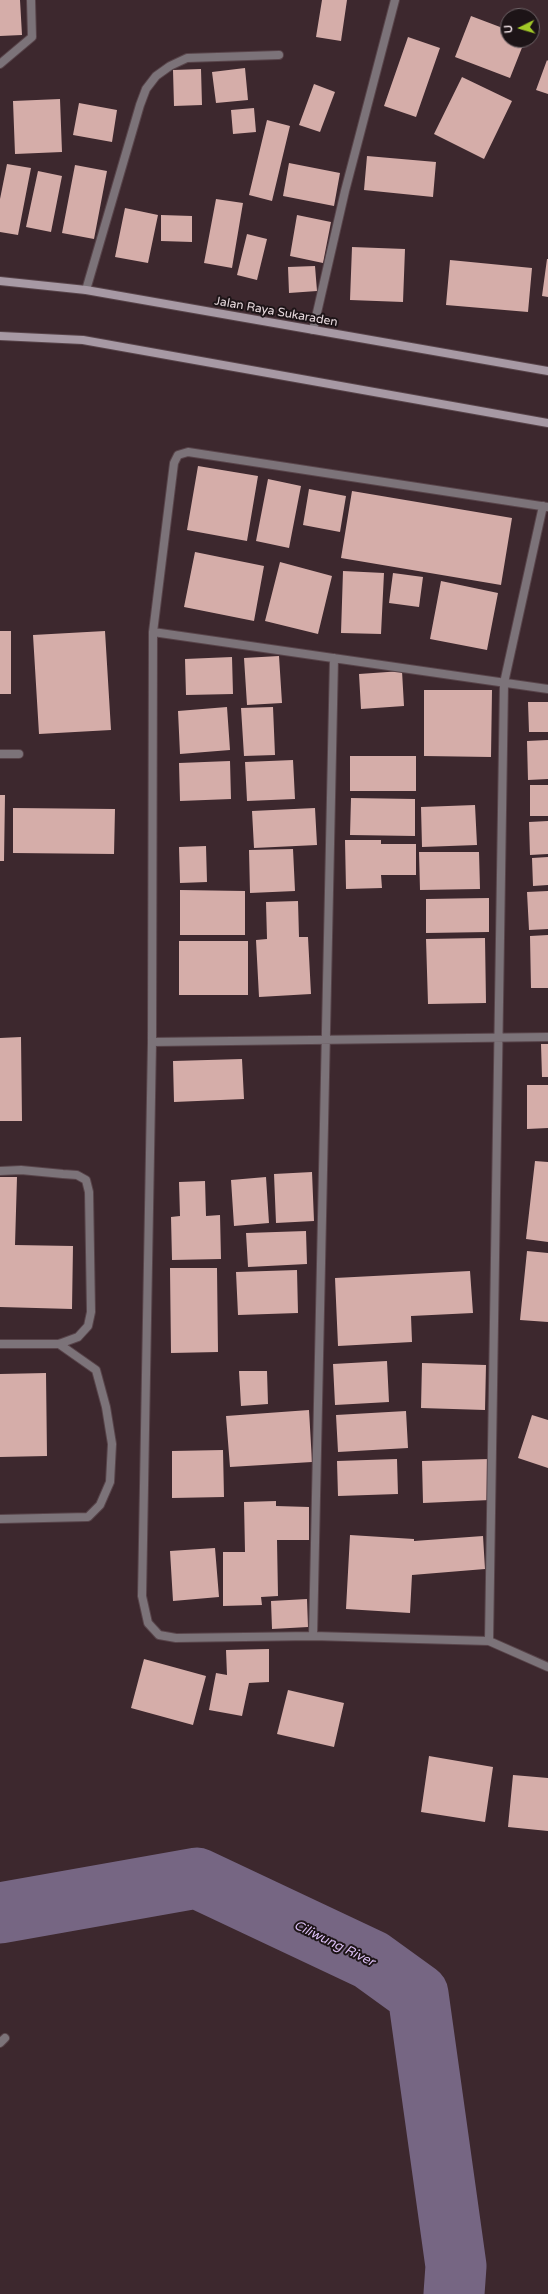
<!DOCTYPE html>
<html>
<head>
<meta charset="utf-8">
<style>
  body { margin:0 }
  #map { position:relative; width:548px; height:2294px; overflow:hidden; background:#3d282e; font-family:"Varela Round",sans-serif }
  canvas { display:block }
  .north { position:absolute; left:500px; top:8px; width:40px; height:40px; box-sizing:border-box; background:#1d1417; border:1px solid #6e6367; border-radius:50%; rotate:265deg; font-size:11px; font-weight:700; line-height:16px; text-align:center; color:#e8dade }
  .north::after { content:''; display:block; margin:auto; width:14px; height:18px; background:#a2c927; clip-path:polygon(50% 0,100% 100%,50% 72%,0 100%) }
</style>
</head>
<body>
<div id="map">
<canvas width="548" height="2294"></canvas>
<div class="north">U</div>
</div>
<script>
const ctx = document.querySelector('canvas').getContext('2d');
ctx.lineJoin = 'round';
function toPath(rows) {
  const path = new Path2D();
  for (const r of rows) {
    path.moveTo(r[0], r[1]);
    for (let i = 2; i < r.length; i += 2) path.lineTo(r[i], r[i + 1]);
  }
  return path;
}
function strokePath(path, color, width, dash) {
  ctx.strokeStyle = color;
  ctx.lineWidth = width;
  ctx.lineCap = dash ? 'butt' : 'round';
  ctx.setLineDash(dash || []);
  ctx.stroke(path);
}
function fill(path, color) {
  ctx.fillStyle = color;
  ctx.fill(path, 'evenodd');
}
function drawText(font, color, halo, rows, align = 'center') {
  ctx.font = font + ' "Varela Round",sans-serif';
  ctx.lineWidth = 4;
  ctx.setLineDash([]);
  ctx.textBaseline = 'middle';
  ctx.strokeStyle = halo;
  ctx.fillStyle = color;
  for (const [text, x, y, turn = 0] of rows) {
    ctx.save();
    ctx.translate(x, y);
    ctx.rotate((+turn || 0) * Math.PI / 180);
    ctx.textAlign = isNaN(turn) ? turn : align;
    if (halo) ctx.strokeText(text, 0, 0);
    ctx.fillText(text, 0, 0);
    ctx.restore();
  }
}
const river = toPath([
  [0,1913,197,1878,371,1960,418,1994,456,2266,454,2294]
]);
const building = toPath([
  [0,0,20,0,22,35,0,36],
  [322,0,347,0,341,41,316,37],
  [471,16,508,30,508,40,525,40,510,78,455,57],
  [408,37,440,48,416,117,384,106],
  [547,60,548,61,548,94,536,90],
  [245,68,248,100,216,103,212,72],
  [201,69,202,105,174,106,173,70],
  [462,77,512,101,484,159,434,134],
  [314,84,335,92,320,132,299,125],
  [60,99,62,152,15,154,13,101],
  [79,103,117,110,112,142,73,135],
  [254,108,256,132,233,134,231,110],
  [267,120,290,126,272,201,249,195],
  [367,156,436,162,433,197,364,190],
  [289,163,340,173,334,206,283,196],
  [7,164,31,168,18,235,0,232,0,199],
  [75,165,107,171,94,239,62,233],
  [38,171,62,176,51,232,26,227],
  [216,199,243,203,232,268,204,263],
  [125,208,158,215,148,263,115,257],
  [161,215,192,216,192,242,161,241],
  [297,215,331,222,323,263,290,256],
  [247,234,267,239,257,280,237,275],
  [352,247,405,249,403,302,350,300],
  [547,259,548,259,548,297,542,296],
  [450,260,532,268,528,312,446,305],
  [315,266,317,291,289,293,288,267],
  [198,466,258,476,247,541,187,530],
  [268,479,301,486,289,548,256,541],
  [309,489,346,496,340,532,303,525],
  [352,491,512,518,501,585,341,558],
  [195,552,264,566,254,621,184,607],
  [280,562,332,576,318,634,265,621],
  [343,571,384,573,381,634,341,633],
  [393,573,423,577,419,607,389,603],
  [441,581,498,593,487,650,430,639],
  [0,631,11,631,11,694,0,694],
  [105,631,111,730,39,734,33,635],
  [279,656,282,703,247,705,244,658],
  [232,657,233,694,186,695,185,659],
  [402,671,404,706,361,709,359,674],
  [424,690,492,690,491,757,424,756],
  [528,702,548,702,548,732,529,732],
  [227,707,230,750,180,754,178,711],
  [273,707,275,755,244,756,241,708],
  [548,740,548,779,528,780,527,741],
  [350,756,416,756,416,791,350,791],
  [293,760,295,799,247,801,245,762],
  [230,761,231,799,180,801,179,763],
  [530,785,548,785,548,816,530,816],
  [0,795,5,795,4,861,0,861],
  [351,798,415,799,415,836,350,835],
  [475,805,477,845,422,847,421,807],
  [13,808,115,809,114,854,13,853],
  [315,808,317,845,254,848,252,811],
  [548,821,548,854,530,855,529,822],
  [345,840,381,840,381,844,416,844,416,875,381,875,382,888,346,889],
  [206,846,207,882,180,883,179,847],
  [293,849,295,891,250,893,249,850],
  [419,852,479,852,480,889,420,890],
  [548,857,548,885,533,886,532,858],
  [180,890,245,891,245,935,180,935],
  [548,891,548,929,529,930,527,892],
  [489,898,489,932,426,933,426,899],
  [298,901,299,937,308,937,311,994,259,997,256,940,267,939,266,902],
  [548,935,548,988,531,988,530,936],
  [485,938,486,1003,428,1004,426,939],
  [179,941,248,941,248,995,179,995],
  [21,1037,22,1121,0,1121,0,1038],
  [541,1044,548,1044,548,1077,542,1077],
  [242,1059,244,1099,174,1102,173,1061],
  [527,1085,548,1085,548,1128,527,1129],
  [535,1161,548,1162,548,1242,526,1239],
  [312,1172,314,1221,276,1223,274,1174],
  [0,1177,17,1177,15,1245,73,1246,72,1309,0,1307],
  [266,1177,269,1223,234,1226,231,1180],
  [205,1181,206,1216,220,1215,221,1259,172,1260,171,1217,180,1216,179,1182],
  [306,1231,307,1264,248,1267,246,1233],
  [527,1251,548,1253,548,1322,520,1320],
  [170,1268,217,1268,218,1352,171,1353],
  [297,1270,298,1313,238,1315,236,1272],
  [470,1271,473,1313,411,1316,412,1342,338,1346,335,1278],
  [387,1361,389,1402,335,1405,333,1364],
  [422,1363,486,1365,485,1410,421,1408],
  [239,1371,267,1371,268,1404,241,1406],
  [46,1373,47,1456,0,1457,0,1374],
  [309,1410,312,1462,230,1467,226,1416],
  [406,1411,408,1448,338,1452,336,1415],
  [532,1415,548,1420,548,1468,518,1458],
  [223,1450,224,1497,172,1498,172,1451],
  [397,1459,398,1494,338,1496,337,1461],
  [489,1459,490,1500,423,1503,422,1461],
  [276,1501,276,1506,309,1507,309,1540,277,1540,278,1596,261,1597,262,1605,223,1606,223,1552,245,1552,244,1502],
  [350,1535,414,1539,414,1541,483,1536,485,1569,412,1575,410,1613,346,1609],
  [215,1548,219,1597,173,1601,170,1551],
  [307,1599,308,1627,272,1629,271,1601],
  [269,1649,269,1682,249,1683,242,1716,209,1710,216,1673,227,1675,226,1650],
  [144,1659,206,1676,193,1725,131,1708],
  [288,1690,344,1703,334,1747,277,1734],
  [429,1756,493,1767,485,1822,421,1812],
  [513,1775,548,1778,548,1831,508,1827]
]);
const service = toPath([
  [0,64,32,37,31,0],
  [0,754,19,754],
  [0,1171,21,1170,63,1174,77,1175,86,1180,89,1192,91,1312,88,1326,78,1337,59,1344,0,1344],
  [0,1519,88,1517,100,1505,110,1482,112,1444,106,1407,96,1370,59,1344],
  [0,2043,5,2038]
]);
const minor = toPath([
  [86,290,140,105,146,89,156,76,170,66,187,58,279,55],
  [313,330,345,191,395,0],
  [548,507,188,452,178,455,174,463,153,632,152,1042,142,1596,148,1623,159,1635,176,1638,313,1636,489,1641,548,1667],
  [153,632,548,689],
  [152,1042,548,1037],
  [313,1636,334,658],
  [489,1641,504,683,543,506]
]);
const secondary = toPath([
  [0,281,86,290,548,371],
  [0,336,83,340,548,423]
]);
const streetNames = [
  ["Jalan Raya Sukaraden",276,312,10]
];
const waterNames = [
  ["Ciliwung River",334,1944,26]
];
strokePath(river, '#766683', 61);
fill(building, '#d5ada9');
strokePath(service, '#58444a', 10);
strokePath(minor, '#58444a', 10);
strokePath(secondary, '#58444a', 10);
strokePath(service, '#7c7379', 8);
strokePath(minor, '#7c7379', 8);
strokePath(secondary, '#a799a4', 8);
drawText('12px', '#e8dade', '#1d1417', streetNames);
drawText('italic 13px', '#dbbff4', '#1d1417', waterNames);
</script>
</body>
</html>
